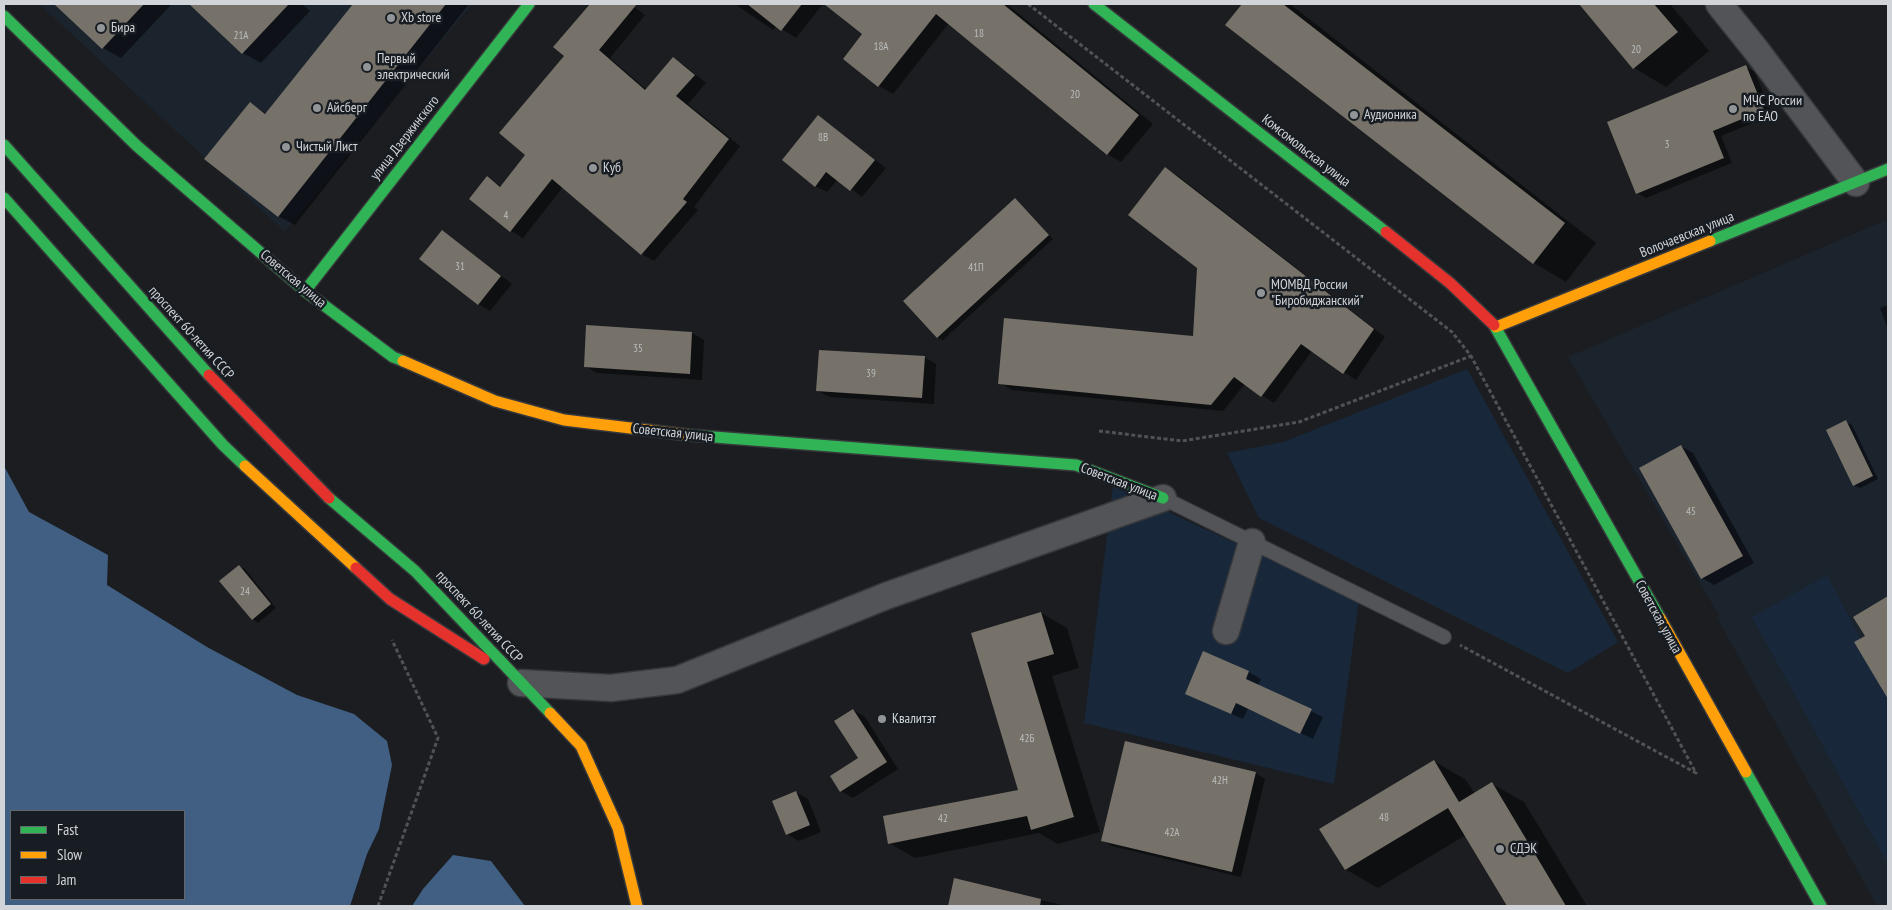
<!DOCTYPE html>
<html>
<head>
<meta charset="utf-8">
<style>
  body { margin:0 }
  #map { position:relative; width:1892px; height:910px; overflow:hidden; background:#1b1d20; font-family:"PT Sans Narrow",sans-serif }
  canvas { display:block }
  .frame { position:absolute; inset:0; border:5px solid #d1d5d9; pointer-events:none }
  .legend { position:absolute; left:10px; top:810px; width:175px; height:90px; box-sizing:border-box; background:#181d23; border:1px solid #62676c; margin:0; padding:6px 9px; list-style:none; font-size:15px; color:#d1d5d9 }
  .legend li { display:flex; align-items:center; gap:10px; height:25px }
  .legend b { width:25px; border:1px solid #62676c }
</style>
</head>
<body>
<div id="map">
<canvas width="1892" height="910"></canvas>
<div class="frame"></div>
<ul class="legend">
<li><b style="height:6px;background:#30b455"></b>Fast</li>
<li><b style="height:6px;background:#ff9f0a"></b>Slow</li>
<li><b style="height:6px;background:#e5322d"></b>Jam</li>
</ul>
</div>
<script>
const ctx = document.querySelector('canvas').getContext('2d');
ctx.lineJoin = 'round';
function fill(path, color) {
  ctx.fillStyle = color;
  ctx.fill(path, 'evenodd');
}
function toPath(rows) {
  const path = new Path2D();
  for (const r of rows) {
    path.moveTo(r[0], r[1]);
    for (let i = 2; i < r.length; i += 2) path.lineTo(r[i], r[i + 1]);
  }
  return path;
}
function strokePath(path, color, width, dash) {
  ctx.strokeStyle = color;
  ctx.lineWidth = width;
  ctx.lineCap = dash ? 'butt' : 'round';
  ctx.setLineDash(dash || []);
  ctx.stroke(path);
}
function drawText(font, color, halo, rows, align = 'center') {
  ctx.font = font + ' "PT Sans Narrow",sans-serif';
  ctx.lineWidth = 5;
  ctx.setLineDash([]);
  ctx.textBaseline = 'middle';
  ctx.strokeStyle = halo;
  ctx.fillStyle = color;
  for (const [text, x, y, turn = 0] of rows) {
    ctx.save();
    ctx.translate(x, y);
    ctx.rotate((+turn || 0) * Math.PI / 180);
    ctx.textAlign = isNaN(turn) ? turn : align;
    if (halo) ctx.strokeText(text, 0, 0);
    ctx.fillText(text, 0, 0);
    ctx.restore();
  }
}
const built = toPath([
  [39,4,472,4,285,232],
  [1888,219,1888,906,1877,906,1717,618,1719,616,1568,357]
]);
const green = toPath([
  [1467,369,1618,642,1568,673,1259,518,1227,453,1283,442],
  [1113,486,1359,601,1334,784,1084,723],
  [1827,575,1888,691,1888,864,1752,617]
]);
const water = toPath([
  [4,466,29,512,108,555,107,585,207,647,297,695,354,714,387,741,392,765,379,829,367,854,350,906,4,906],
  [11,811,184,811,184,899,11,899],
  [453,855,491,861,525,906,412,906,423,889]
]);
const shadow = toPath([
  [56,4,172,4,121,58,103,48],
  [191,4,302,4,310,11,261,63,243,53],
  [354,4,469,4,295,225,278,216,250,103,267,114],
  [591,4,630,4,645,15,610,58,647,90,673,59,685,66,706,83,688,104,740,146,694,207,698,210,654,261,642,254,563,187,523,238,511,231,487,178,501,186,526,155,566,56,555,47],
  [735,4,823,4,796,38,777,26,773,30],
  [826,4,1007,4,1153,124,1121,162,1107,154,949,23,893,94,879,86,864,34],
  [1243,4,1290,4,1596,243,1566,282,1534,263,1227,25],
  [1581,4,1670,4,1709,51,1666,87,1634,68],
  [1746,67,1755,72,1772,115,1721,136,1732,163,1646,198,1637,193],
  [819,117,886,168,862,197,838,179,827,192,815,186],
  [1165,169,1177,175,1385,337,1356,380,1312,351,1274,403,1245,384,1223,411,1012,390,1000,383,1194,337,1198,267],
  [1015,200,1053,239,943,340,937,337],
  [443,231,512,284,490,311,478,304],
  [1888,305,1888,330,1880,308],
  [588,327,692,333,704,340,702,380,597,373,585,366],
  [924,357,936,364,934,404,830,397,818,391],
  [1846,422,1852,425,1878,479,1860,488,1854,485],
  [1681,446,1693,453,1754,563,1714,585,1702,578],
  [239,566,245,569,276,608,258,623,253,619],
  [1888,598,1888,697,1856,642,1866,636,1855,617],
  [1041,613,1067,628,1079,668,1052,676,1100,832,1058,844,1039,833,915,858,889,843,1020,791,972,634],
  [1249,672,1261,679,1258,685,1323,717,1313,739,1248,709,1243,719,1187,694],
  [853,710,865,717,898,769,853,798,841,791,860,759],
  [1434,761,1466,780,1475,794,1492,784,1524,802,1587,906,1509,906,1466,835,1378,888,1345,869],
  [1256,773,1265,779,1241,877,1112,846,1102,840],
  [796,792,808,799,821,832,799,841,787,834],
  [955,880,1067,906,949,906]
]);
const building = toPath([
  [54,4,144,4,102,49],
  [189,4,289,4,242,54],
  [353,4,446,4,278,217,204,159,250,102,265,114],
  [590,4,637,4,599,50,645,90,673,57,695,75,676,96,729,139,683,199,687,202,641,255,552,179,510,232,469,199,487,176,500,187,525,155,499,133,564,56,553,47],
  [747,4,802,4,781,31],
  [824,4,1003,4,1139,115,1107,155,936,14,878,87,843,59,862,34],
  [1242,4,1283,4,1565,223,1533,264,1225,25],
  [1579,4,1654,4,1678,32,1633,69],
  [1746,65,1764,110,1713,131,1724,158,1636,194,1607,122],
  [818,115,875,160,850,191,826,172,815,187,782,160],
  [1165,167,1374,329,1343,374,1301,344,1261,397,1234,377,1211,405,998,384,1004,318,1193,336,1197,268,1128,215],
  [1015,198,1049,235,937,338,903,301],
  [442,230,501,276,478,305,419,259],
  [586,325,692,332,690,374,584,367],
  [819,350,925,356,922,398,816,391],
  [1846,420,1873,476,1853,486,1826,430],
  [1681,445,1743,556,1701,579,1639,468],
  [239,565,271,604,252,620,219,581],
  [1888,596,1888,699,1854,642,1865,636,1853,617],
  [1041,612,1054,654,1027,662,1074,817,1031,830,1027,816,888,844,883,816,1018,790,971,633],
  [1203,651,1249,671,1246,679,1312,709,1300,734,1236,703,1231,714,1185,694],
  [853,709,887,762,840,792,830,776,858,758,834,721],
  [1125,741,1256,772,1232,872,1101,841],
  [1434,760,1459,802,1492,782,1566,906,1507,906,1448,808,1345,870,1319,829],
  [796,791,810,825,786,835,772,801],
  [954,878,1041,899,1040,906,948,906]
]);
const path = toPath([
  [1028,4,1452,332,1471,356,1696,773,1460,645],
  [1099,431,1182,441,1299,422,1471,356],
  [378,906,438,738,392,640]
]);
const lane = toPath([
  [1163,498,1444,637]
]);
const street = toPath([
  [1719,4,1756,50,1856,183],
  [1226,631,1252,542],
  [521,683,611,688,677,680,886,596,1163,498]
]);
const fast = toPath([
  [1094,4,1386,232],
  [4,16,137,146,305,291,393,357,403,361],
  [4,145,209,375],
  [4,198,223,445,245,466],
  [1710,241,1888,169],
  [305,291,529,4],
  [1494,325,1660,618],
  [688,435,1076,465,1163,498],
  [329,498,415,571,550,713],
  [1746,772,1821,906]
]);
const slow = toPath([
  [1496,327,1710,241],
  [403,361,495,401,564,420,688,435],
  [245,466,356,568],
  [1660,618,1746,772],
  [550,713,581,746,618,828,637,906]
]);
const jam = toPath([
  [1386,232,1450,283,1494,325],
  [209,375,329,498],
  [356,568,390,599,484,659]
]);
const markers = [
  [391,18,5,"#919598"],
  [101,28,5,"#919598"],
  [367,67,5,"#919598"],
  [317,108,5,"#919598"],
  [1733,109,5,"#919598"],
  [1354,115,5,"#919598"],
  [286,147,5,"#919598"],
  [593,168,5,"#919598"],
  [1261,293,5,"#919598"],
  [882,719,5,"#919598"],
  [1500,849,5,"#919598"]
];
const numberNames = [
  ["18",979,34],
  ["21А",241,36],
  ["18А",881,47],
  ["20",1636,50],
  ["20",1075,95],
  ["8В",823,138],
  ["3",1667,145],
  ["4",506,216],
  ["31",460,267],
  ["41П",976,268],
  ["35",638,349],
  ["39",871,374],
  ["45",1691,512],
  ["24",245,592],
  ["42Б",1027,739],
  ["42Н",1220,781],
  ["48",1384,818],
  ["42",943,819],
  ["42А",1172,833]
];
const poiNames = [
  ["Xb store",401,18],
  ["Бира",111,28],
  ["Первый",377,59],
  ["электрический",377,75],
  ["МЧС России",1743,101],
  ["по ЕАО",1743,117],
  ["Айсберг",327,108],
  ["Аудионика",1364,115],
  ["Чистый Лист",296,147],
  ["Куб",603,168],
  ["МОМВД России",1271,285],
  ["\"Биробиджанский\"",1271,301],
  ["Квалитэт",892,719],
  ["СДЭК",1510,849]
];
const streetNames = [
  ["улица Дзержинского",405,138,-52],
  ["Комсомольская улица",1306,151,38],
  ["Волочаевская улица",1687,235,-22],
  ["Советская улица",293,279,40],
  ["проспект 60-летия СССР",191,333,48],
  ["Советская улица",673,433,6],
  ["Советская улица",1119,482,21],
  ["проспект 60-летия СССР",479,617,47],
  ["Советская улица",1658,617,61]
];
fill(built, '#1b232d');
fill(green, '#18283a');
fill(water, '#405f82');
fill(shadow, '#0007');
fill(building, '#767269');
strokePath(lane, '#37383b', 16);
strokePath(street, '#37383b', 29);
strokePath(fast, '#37383b', 14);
strokePath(slow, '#37383b', 14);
strokePath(jam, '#37383b', 14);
strokePath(path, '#505254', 3, [4, 2.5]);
strokePath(lane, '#525457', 14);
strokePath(street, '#525457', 26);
strokePath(fast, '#30b455', 11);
strokePath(slow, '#ff9f0a', 11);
strokePath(jam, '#e5322d', 11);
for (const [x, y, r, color] of markers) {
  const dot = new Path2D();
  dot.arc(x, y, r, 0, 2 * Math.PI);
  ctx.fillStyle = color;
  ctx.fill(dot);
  strokePath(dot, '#181d23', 2);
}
drawText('11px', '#babcbd', null, numberNames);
drawText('14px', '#d1d5d9', '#181d23', poiNames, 'left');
drawText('14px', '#d1d5d9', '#181d23', streetNames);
</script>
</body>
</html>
